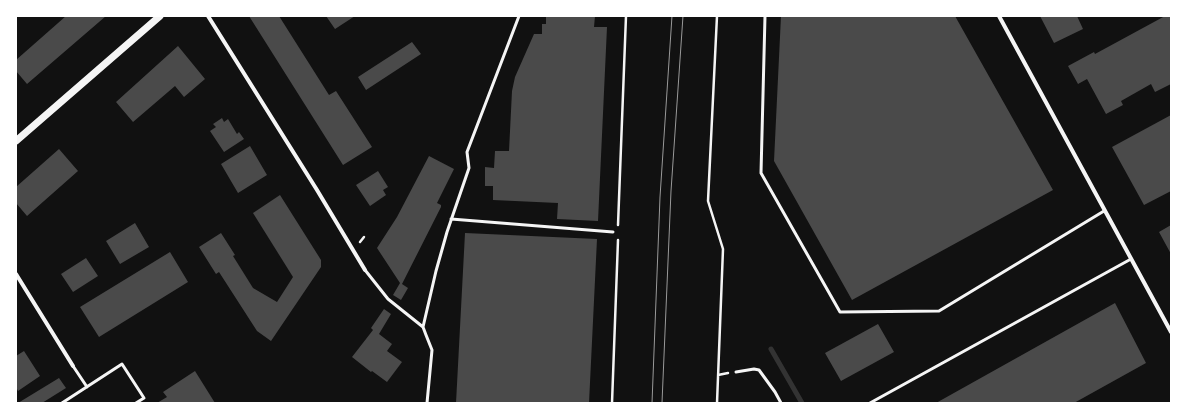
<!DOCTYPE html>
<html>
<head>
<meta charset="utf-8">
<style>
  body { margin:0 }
  #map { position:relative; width:1187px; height:419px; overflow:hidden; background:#111; font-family:"Roboto Condensed",sans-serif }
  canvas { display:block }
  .frame { position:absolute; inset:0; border:17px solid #fff; pointer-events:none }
</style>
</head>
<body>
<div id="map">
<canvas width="1187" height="419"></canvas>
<div class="frame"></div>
</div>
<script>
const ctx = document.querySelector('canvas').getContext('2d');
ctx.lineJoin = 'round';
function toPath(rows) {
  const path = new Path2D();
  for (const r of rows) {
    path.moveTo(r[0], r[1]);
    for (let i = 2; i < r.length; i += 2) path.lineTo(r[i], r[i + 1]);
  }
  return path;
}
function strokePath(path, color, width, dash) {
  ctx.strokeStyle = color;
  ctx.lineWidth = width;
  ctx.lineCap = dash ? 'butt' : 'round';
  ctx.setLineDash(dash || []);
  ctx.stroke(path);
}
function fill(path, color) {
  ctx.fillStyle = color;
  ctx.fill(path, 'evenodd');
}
const stream = toPath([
  [771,349,802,403]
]);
const building = toPath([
  [66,16,106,16,27,84,16,71,16,60],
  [249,16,279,16,329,95,336,91,372,147,343,165],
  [326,16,355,16,335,29],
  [546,16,595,16,594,27,607,27,598,221,557,219,558,203,493,200,493,186,485,186,485,167,494,168,495,151,509,151,512,91,515,77,534,34,542,34,542,24,546,24],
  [781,16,955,16,1053,190,852,300,774,161],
  [1040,16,1077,16,1083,29,1054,43],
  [1165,16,1171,16,1171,84,1155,92,1151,84,1121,101,1123,105,1106,114,1087,79,1078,84,1068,66,1094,52,1095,54],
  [412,42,421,54,366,90,358,77],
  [178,46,205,79,184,97,175,86,133,122,116,102],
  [1171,115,1171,191,1144,205,1112,147],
  [222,118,224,122,228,119,237,134,239,132,244,139,224,152,210,131,216,127,213,124],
  [250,146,267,175,238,193,221,164],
  [59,149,78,171,27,216,16,203,16,187],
  [429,156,454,169,437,203,441,205,441,207,402,284,408,288,401,300,393,295,400,283,377,248,397,217],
  [378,171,388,187,383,190,386,195,370,206,356,185],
  [280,195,321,260,321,267,271,341,257,331,219,272,216,274,199,247,221,233,235,255,233,256,253,288,277,302,293,277,253,213],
  [135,223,149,247,120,264,106,241],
  [1171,225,1171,254,1159,232],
  [465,233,597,239,589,403,456,403],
  [170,252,188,282,99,337,80,307],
  [86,258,98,276,73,292,61,274],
  [1115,303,1146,363,1074,403,936,403],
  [384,309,391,314,379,334,392,344,387,351,402,362,387,382,372,371,371,372,352,357,373,330,371,328],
  [878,324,894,352,841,381,825,353],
  [24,351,40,376,18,391,16,387,16,356],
  [195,371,215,403,157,403,167,397,163,392],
  [59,378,66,388,42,403,18,403]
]);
const path = toPath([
  [618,225,626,16],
  [360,242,364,237],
  [718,375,728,373],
  [612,403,618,240],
  [717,403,723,249,708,201,717,16]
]);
const service = toPath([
  [765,16,761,173,840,312,939,311,1104,211],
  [451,219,613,232],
  [365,270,388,299,423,327,426,335,432,350,427,403],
  [423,327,436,271,447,232,469,168,467,152,519,16],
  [73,366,87,387],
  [736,372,754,369,759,370,775,392,781,403],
  [62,403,122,364,144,398,136,403],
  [870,403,1131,259]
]);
const minor = toPath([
  [208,16,317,190,365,270],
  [999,16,1171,332],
  [16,274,73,366]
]);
const tertiary = toPath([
  [16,141,160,16]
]);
const tram = toPath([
  [652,403,660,197,672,16],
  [662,403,671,191,683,16]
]);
strokePath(stream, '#333', 5);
fill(building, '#4a4a4a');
strokePath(path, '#f5f5f5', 2.5);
strokePath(service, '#f5f5f5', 3);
strokePath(minor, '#f5f5f5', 4);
strokePath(tertiary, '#f5f5f5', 7);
strokePath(tram, '#9a9a9a', 1);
</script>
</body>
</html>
